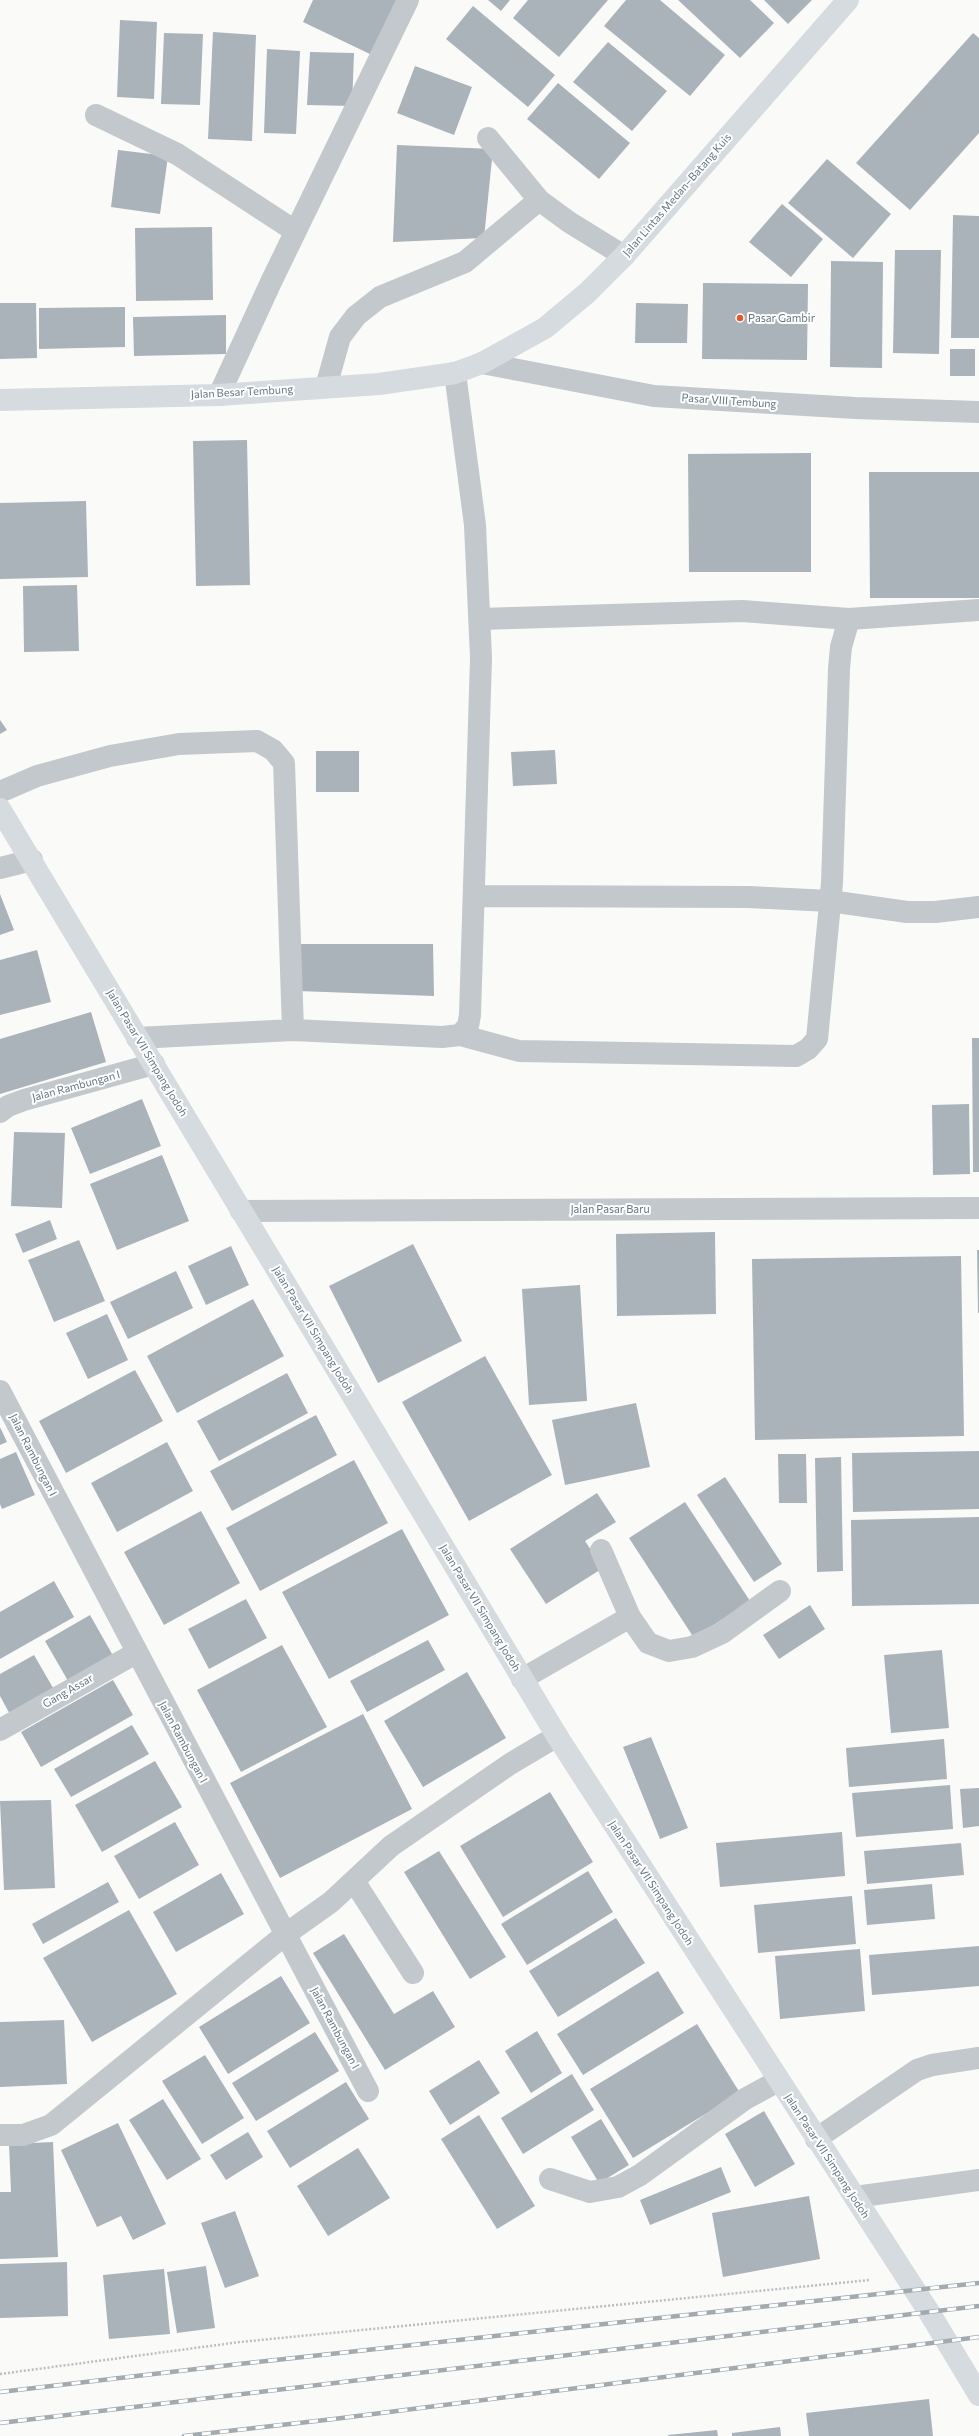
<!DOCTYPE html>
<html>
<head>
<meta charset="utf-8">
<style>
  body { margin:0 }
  canvas { display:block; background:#fafaf8 }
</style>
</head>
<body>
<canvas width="979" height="2436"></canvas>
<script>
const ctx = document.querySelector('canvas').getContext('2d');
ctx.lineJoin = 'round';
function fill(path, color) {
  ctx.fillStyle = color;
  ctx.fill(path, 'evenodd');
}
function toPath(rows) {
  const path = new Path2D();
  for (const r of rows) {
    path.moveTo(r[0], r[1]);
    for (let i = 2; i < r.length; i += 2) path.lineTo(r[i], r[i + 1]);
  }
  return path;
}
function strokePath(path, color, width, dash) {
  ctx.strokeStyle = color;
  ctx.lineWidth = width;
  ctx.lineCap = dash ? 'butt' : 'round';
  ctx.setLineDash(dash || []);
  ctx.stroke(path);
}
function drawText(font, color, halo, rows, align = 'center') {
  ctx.font = font + ' Commissioner,sans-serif';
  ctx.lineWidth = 4;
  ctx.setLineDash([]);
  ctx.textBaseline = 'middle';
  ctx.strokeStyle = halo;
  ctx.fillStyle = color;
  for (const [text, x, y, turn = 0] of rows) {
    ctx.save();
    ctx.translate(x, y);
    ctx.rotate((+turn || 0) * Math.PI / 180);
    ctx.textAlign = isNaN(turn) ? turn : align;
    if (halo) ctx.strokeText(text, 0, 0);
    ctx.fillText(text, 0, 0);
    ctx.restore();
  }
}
const building = toPath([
  [313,0,399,0,372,55,303,22],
  [488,0,510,0,501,11],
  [528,0,608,0,559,57,513,18],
  [626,0,660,0,725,55,690,96,604,26],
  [678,0,750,0,774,23,740,58],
  [764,0,812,0,788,24],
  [473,6,555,75,528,107,446,39],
  [120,20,157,22,154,99,117,97],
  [213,32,256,35,252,141,208,139],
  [164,33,203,34,200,105,161,104],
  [973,33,979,38,979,133,910,210,856,163],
  [608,42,667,91,632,131,573,82],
  [267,49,300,51,296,134,264,133],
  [310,52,354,53,352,106,307,105],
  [415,66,472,87,454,135,397,113],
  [558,83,630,143,599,179,527,119],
  [397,145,493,149,484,238,393,242],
  [118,150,168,156,160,214,111,207],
  [827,159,891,214,853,258,788,203],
  [782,204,823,239,791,277,749,242],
  [953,215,979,216,979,338,951,338],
  [212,227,213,300,136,301,135,228],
  [895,250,941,250,939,354,893,353],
  [831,261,883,262,882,368,830,367],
  [703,283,808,284,807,360,702,359],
  [0,303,36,303,37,358,0,359],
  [636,303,688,304,687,343,635,343],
  [125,307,125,347,39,349,39,308],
  [226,315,226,354,134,356,133,317],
  [950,349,975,349,975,376,950,376],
  [247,440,250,585,196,586,193,441],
  [811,453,811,572,689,572,688,454],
  [869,472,979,472,979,598,870,598],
  [86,501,88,577,0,579,0,503],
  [77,585,79,651,24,652,23,586],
  [0,720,7,730,0,734],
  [555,750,557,784,513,786,511,752],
  [316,751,359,751,359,792,316,792],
  [0,894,14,930,0,935],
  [301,944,433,944,434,996,298,991],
  [37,950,51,1002,0,1015,0,960],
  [91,1012,106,1062,0,1094,0,1039],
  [972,1038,979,1038,979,1172,973,1172],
  [142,1099,161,1146,90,1174,71,1128],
  [969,1104,970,1174,933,1175,932,1105],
  [14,1132,65,1133,62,1208,11,1206],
  [162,1155,189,1221,117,1250,90,1184],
  [50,1220,57,1239,23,1253,15,1234],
  [715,1232,716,1314,617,1316,616,1234],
  [79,1240,105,1301,54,1322,28,1260],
  [413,1244,462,1341,378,1383,329,1286],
  [231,1246,249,1285,206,1305,188,1266],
  [977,1250,979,1250,979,1313,978,1313],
  [961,1256,964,1436,755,1440,752,1259],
  [176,1271,193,1308,128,1339,110,1302],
  [580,1285,587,1401,529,1405,522,1289],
  [253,1299,284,1356,177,1413,147,1356],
  [107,1314,128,1360,88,1379,66,1333],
  [485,1356,552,1475,469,1521,402,1402],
  [135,1370,163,1421,66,1473,39,1421],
  [287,1373,308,1413,219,1461,197,1421],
  [636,1403,650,1467,565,1485,552,1420],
  [316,1415,337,1455,232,1511,210,1471],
  [0,1427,7,1442,0,1445],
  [167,1442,193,1491,117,1532,91,1483],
  [979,1451,979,1509,853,1512,852,1453],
  [16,1452,35,1495,2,1509,0,1504,0,1459],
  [778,1454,806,1454,807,1503,779,1503],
  [841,1457,843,1571,817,1572,815,1458],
  [354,1460,388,1523,260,1591,226,1528],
  [725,1477,782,1564,754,1582,697,1495],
  [597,1493,616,1522,585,1541,603,1568,546,1604,510,1549],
  [685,1502,750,1601,694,1638,629,1538],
  [201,1511,240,1583,164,1625,124,1552],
  [979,1517,979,1604,852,1606,851,1520],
  [402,1529,449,1615,329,1679,282,1592],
  [54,1581,74,1617,0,1659,0,1612],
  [246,1599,267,1638,209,1669,188,1629],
  [810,1605,825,1629,779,1659,763,1635],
  [90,1615,116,1661,71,1686,45,1641],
  [428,1640,445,1670,367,1712,350,1681],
  [282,1645,327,1727,241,1772,197,1690],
  [942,1650,949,1728,891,1733,884,1655],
  [34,1655,56,1693,12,1718,0,1696,0,1674],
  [467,1672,506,1738,423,1787,384,1721],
  [113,1680,133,1715,41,1767,21,1732],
  [363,1714,412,1809,280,1878,230,1783],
  [132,1725,149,1754,71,1797,54,1769],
  [651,1737,688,1828,660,1839,623,1747],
  [944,1739,947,1779,849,1787,846,1748],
  [155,1761,182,1807,102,1852,75,1805],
  [950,1785,953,1829,856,1837,852,1793],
  [979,1788,979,1826,963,1828,960,1789],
  [550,1792,593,1862,503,1917,460,1846],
  [51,1800,55,1888,4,1890,0,1801],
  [175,1822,199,1865,139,1899,114,1856],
  [842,1832,845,1876,720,1887,716,1843],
  [961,1843,964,1875,867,1884,864,1851],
  [439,1851,506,1957,470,1979,404,1872],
  [588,1871,613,1912,527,1965,501,1924],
  [221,1873,244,1914,176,1952,153,1912],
  [108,1882,119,1902,43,1944,32,1924],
  [932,1884,935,1919,867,1925,864,1890],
  [852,1896,856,1944,758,1953,754,1905],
  [129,1910,177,1994,92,2042,43,1958],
  [616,1918,645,1963,558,2017,529,1971],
  [344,1934,394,2014,433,1991,455,2027,385,2070,313,1953],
  [979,1946,979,1986,872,1995,869,1955],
  [860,1949,865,2011,780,2019,775,1956],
  [658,1971,684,2013,583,2075,557,2034],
  [281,1976,310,2023,228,2074,199,2027],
  [64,2020,67,2084,0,2087,0,2022],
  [697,2024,740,2093,633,2158,590,2089],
  [537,2031,562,2073,531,2093,505,2051],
  [315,2032,339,2071,256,2121,232,2083],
  [205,2055,244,2118,202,2144,162,2081],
  [479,2060,500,2093,450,2125,429,2091],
  [572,2074,594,2110,523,2154,501,2118],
  [346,2082,369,2119,290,2168,267,2131],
  [163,2099,201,2159,167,2180,129,2120],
  [764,2111,795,2164,755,2187,725,2134],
  [479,2115,535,2206,497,2229,441,2139],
  [601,2119,629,2165,599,2183,571,2137],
  [118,2123,166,2224,133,2240,121,2216,97,2227,61,2150],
  [248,2132,263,2157,226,2180,210,2155],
  [53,2142,58,2257,0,2259,0,2192,11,2192,9,2144],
  [358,2148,390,2198,328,2236,297,2186],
  [721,2167,731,2192,650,2225,640,2200],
  [809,2196,820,2259,723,2277,712,2213],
  [235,2211,259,2276,225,2288,201,2223],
  [67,2262,68,2316,0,2318,0,2264],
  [206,2266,215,2328,177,2333,167,2272],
  [164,2269,170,2334,109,2339,103,2275],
  [929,2399,933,2436,809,2436,806,2413],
  [780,2427,781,2436,732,2436,732,2433],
  [717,2430,718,2436,668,2436,668,2435]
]);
const path = toPath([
  [0,2374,240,2342,870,2280]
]);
const minor = toPath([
  [96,115,177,154,295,231],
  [488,138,539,200],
  [482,363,654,396,855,408,979,412],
  [326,387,340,337,356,316,380,297,465,262,539,200,569,222,624,256],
  [219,395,271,282,408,0],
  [480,619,742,611,849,619],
  [0,792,37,776,110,756,179,744,257,741,273,750,284,763,293,1030],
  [0,868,32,860],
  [474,896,748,897,830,901,907,912,935,912,979,907],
  [460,1035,519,1051,796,1056,808,1049,817,1039,832,883,839,669,841,647,849,619,979,610],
  [137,1038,293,1030,442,1037,460,1035,468,1026,470,1015,481,658,475,525,455,373],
  [0,1112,8,1106,24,1100,154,1064],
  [241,1211,979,1208],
  [0,1391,368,2091],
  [601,1550,630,1617,648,1643,669,1651,692,1647,722,1633,780,1591],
  [522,1679,630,1617],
  [0,1730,136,1653],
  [354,1881,413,1973],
  [0,2135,23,2135,51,2125,286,1934,331,1902,391,1846,510,1764,557,1736],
  [816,2139,917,2070,932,2065,979,2058],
  [550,2179,590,2192,618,2187,640,2175,745,2099,778,2081],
  [855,2197,979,2180]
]);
const major = toPath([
  [0,809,557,1736,929,2312,979,2395]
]);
const highway = toPath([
  [0,400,219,395,379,384,455,373,482,363,545,328,587,293,624,256,848,0]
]);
const rail = toPath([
  [0,2392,239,2364,979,2283],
  [0,2423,979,2306],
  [184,2436,334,2419,979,2337]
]);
const markers = [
  [740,318,4,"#e4572e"]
];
const streetNames = [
  ["Jalan Lintas Medan–Batang Kuis",677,195,-49],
  ["Jalan Besar Tembung",242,392,-3],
  ["Pasar VIII Tembung",729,401,4],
  ["Jalan Pasar VII Simpang Jodoh",147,1053,59],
  ["Jalan Rambungan I",76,1086,-15],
  ["Jalan Pasar Baru",610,1209],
  ["Jalan Pasar VII Simpang Jodoh",313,1330,59],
  ["Jalan Rambungan I",33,1455,63],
  ["Jalan Pasar VII Simpang Jodoh",480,1608,59],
  ["Gang Assar",68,1691,-30],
  ["Jalan Rambungan I",183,1742,62],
  ["Jalan Pasar VII Simpang Jodoh",651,1883,57],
  ["Jalan Rambungan I",335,2028,62],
  ["Jalan Pasar VII Simpang Jodoh",827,2156,57]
];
const poiNames = [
  ["Pasar Gambir",748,318]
];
fill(building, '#aab3b9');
strokePath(path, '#bbbfc2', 2.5, [2, 2]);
strokePath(minor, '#c3c8cc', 22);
strokePath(major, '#d6dbdf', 22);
strokePath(highway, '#d6dbdf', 22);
strokePath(rail, '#a2aab0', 4.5);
strokePath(rail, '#fff', 3, [9]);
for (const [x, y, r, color] of markers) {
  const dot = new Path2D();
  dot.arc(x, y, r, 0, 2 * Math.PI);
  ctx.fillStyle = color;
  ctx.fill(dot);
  strokePath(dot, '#fff', 1.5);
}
drawText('11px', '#657683', '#fff', streetNames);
drawText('11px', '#657683', '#fff', poiNames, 'left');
</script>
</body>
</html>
